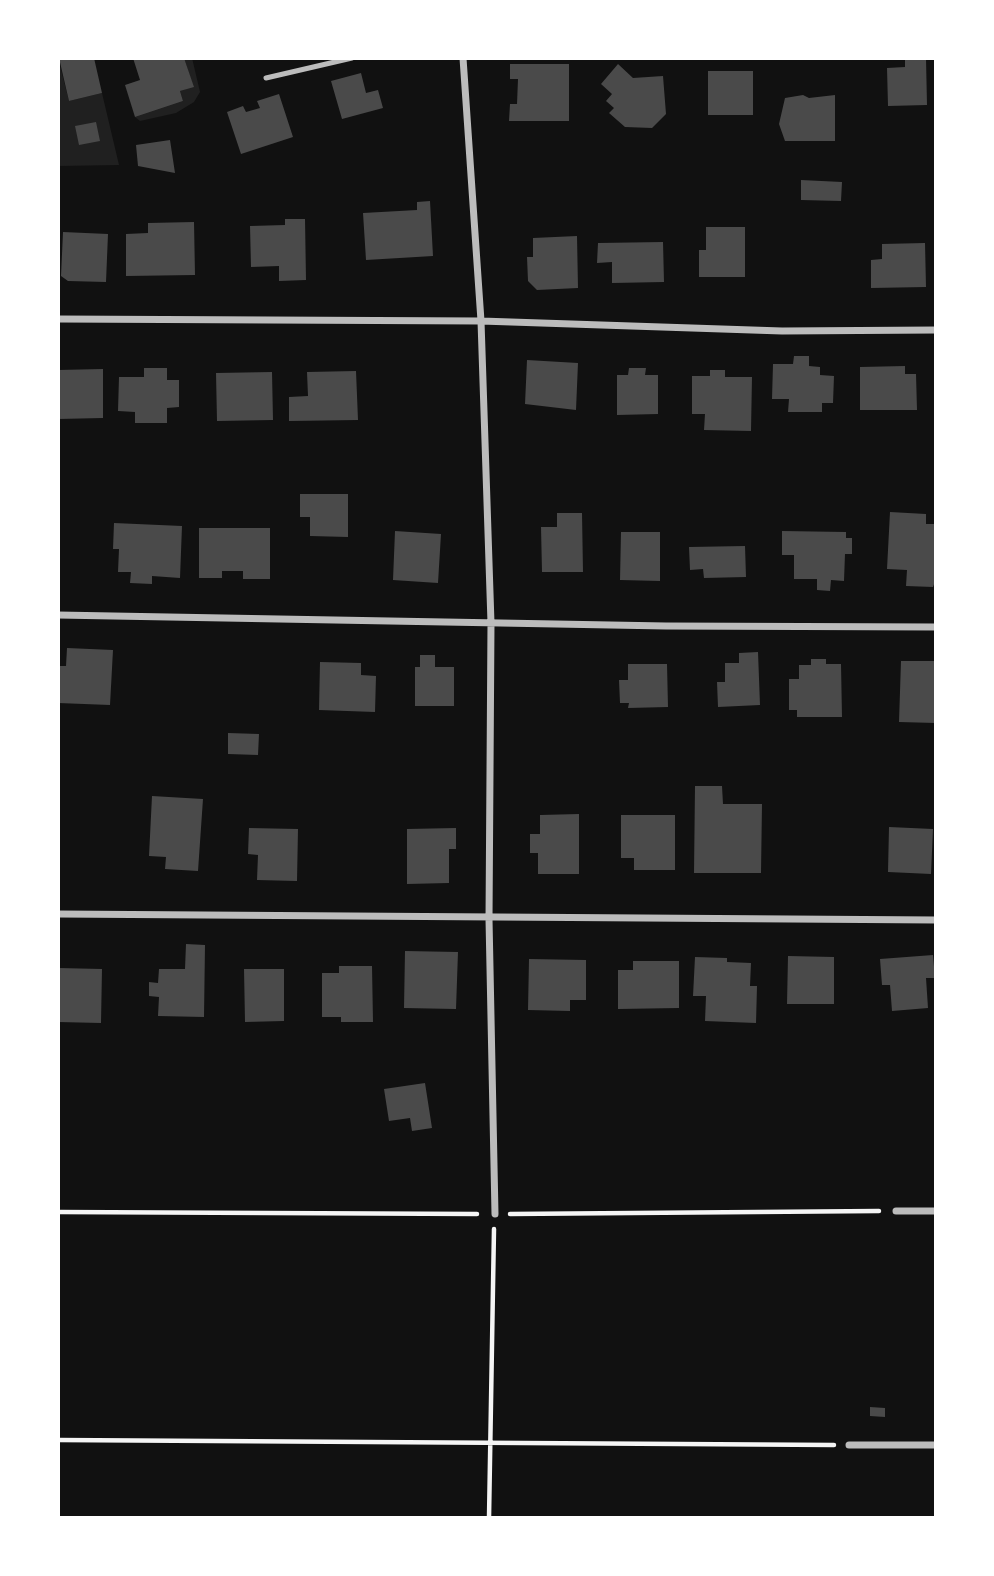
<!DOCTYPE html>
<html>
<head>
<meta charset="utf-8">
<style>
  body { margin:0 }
  #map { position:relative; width:994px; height:1576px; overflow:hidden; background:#111; font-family:"DejaVu Sans",sans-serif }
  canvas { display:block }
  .frame { position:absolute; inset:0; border:60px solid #fff; pointer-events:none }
</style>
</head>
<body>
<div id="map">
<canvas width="994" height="1576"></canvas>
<div class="frame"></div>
</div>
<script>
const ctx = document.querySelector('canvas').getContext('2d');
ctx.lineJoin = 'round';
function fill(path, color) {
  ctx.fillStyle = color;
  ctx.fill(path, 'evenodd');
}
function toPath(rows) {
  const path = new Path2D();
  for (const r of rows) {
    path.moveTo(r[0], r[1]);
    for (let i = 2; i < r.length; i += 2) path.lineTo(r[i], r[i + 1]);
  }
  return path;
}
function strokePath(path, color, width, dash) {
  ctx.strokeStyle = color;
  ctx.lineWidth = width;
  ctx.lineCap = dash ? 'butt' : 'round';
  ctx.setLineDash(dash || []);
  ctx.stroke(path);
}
const green = toPath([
  [58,58,69,101,102,93,119,165,58,166],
  [184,58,192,58,200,92,194,102,176,113,140,121,135,117,183,101,180,91,193,86]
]);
const building = toPath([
  [59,58,94,58,102,93,69,101],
  [133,58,184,58,194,87,180,91,183,101,135,117,125,85,140,80],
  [905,58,926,58,927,105,888,106,887,68,905,67],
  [510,64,569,64,569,121,509,121,510,104,517,104,518,79,510,79],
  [618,64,633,78,663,76,666,114,652,128,625,127,609,113,614,108,606,101,612,94,601,84],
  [708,71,753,71,753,115,708,115],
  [361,73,366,93,378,90,383,108,342,119,331,81],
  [279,94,293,137,241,154,227,112,243,106,246,112,260,108,257,101],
  [803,95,809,98,835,95,835,141,785,141,779,124,785,98],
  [96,122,100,141,79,145,75,126],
  [170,140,175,173,138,166,136,145],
  [801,180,842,182,841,201,801,200],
  [430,201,433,256,366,260,363,213,417,210,417,202],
  [285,219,305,219,306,280,279,281,279,266,251,267,250,226,285,225],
  [194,222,195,275,126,276,126,234,148,233,148,223],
  [706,227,745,227,745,277,699,277,699,250,706,250],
  [63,232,108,234,106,282,68,281,61,276],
  [577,236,578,288,537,290,528,281,527,257,533,257,533,238],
  [663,242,664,282,612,283,612,262,597,263,598,243],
  [925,243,926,287,871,288,871,260,882,259,882,244],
  [794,356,809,356,809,366,820,367,820,375,834,376,833,403,822,403,822,412,788,412,789,399,772,399,773,364,793,364],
  [527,360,578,363,576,410,525,404],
  [905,366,905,374,916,374,917,410,860,410,860,367],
  [144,368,167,368,167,380,179,380,179,407,167,408,167,423,135,423,135,412,118,411,119,377,144,377],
  [629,368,646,368,645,375,658,375,658,414,617,415,617,375,628,375],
  [103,369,103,418,58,419,58,370],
  [710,370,725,370,725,377,752,377,751,431,704,430,705,414,692,414,692,376,710,376],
  [356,371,358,420,289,421,289,397,308,396,307,372],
  [272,372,273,420,217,421,216,373],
  [300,494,348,494,348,537,310,536,310,517,300,517],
  [890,512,926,514,926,524,936,524,936,579,933,587,906,586,907,570,887,569],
  [557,513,582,513,583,572,542,572,541,527,557,527],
  [114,523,182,526,180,578,152,576,152,584,130,583,131,572,118,572,119,549,113,549],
  [199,528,270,528,270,579,243,579,243,571,222,571,222,578,199,578],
  [395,531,441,534,438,583,393,580],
  [782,531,846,532,846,538,852,538,852,554,845,554,844,581,831,580,830,591,817,590,817,579,794,579,794,555,782,555],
  [621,532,660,532,660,581,620,580],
  [745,546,746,577,704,578,703,569,690,570,689,547],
  [67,648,113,650,110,705,58,703,58,666,66,666],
  [758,652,760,705,718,707,717,682,725,682,725,663,739,663,739,653],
  [420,655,435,655,435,667,454,667,454,706,415,706,415,667,420,667],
  [811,659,826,659,826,664,841,664,842,717,797,717,797,710,789,710,789,679,799,679,799,665,811,665],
  [901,661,936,661,936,723,899,722],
  [320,662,361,663,361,675,376,676,375,712,319,710],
  [628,664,667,664,668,707,628,708,629,703,620,703,619,680,628,680],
  [228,733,259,734,258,755,228,754],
  [695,786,722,786,723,804,762,804,761,873,694,873],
  [152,796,203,799,198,871,165,869,166,857,149,856],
  [579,814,579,874,538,874,538,853,530,853,530,834,540,834,540,815],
  [621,815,675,815,675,870,634,870,634,858,621,858],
  [889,827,933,829,931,874,888,872],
  [249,828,298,829,297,881,257,880,258,855,248,854],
  [456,828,456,849,449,849,449,883,407,884,407,829],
  [186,944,205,945,204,1017,158,1016,159,997,149,996,149,982,158,983,159,969,185,969],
  [405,951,458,952,456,1009,404,1008],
  [933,955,935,978,926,978,928,1008,892,1011,890,985,882,985,880,959],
  [788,956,834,957,834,1004,787,1004],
  [695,957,727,958,727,962,751,963,750,986,757,986,756,1023,705,1021,706,996,693,996],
  [529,959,586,960,586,1000,570,1000,570,1011,528,1010],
  [633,961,679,961,679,1008,618,1009,618,970,633,970],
  [339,966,372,966,373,1022,341,1022,341,1017,322,1017,322,973,339,973],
  [58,968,102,969,101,1023,58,1022],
  [244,969,284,969,284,1021,245,1022],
  [425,1083,432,1128,412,1131,410,1118,389,1121,384,1089],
  [870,1407,885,1408,885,1417,870,1416]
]);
const path = toPath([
  [58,1212,477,1214],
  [510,1214,879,1211],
  [58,1440,834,1445],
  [489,1518,494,1229]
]);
const service = toPath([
  [266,78,352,58]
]);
const minor = toPath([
  [463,58,481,321,491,623,489,919,495,1214],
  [58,319,481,321,782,331,936,330],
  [58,615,666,626,936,627],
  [58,914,936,920],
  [896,1211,936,1211],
  [849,1445,936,1445]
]);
fill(green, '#202020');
fill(building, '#4a4a4a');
strokePath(path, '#f5f5f5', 4.5);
strokePath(service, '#bcbcbc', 5);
strokePath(minor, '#bcbcbc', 7);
</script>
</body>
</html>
